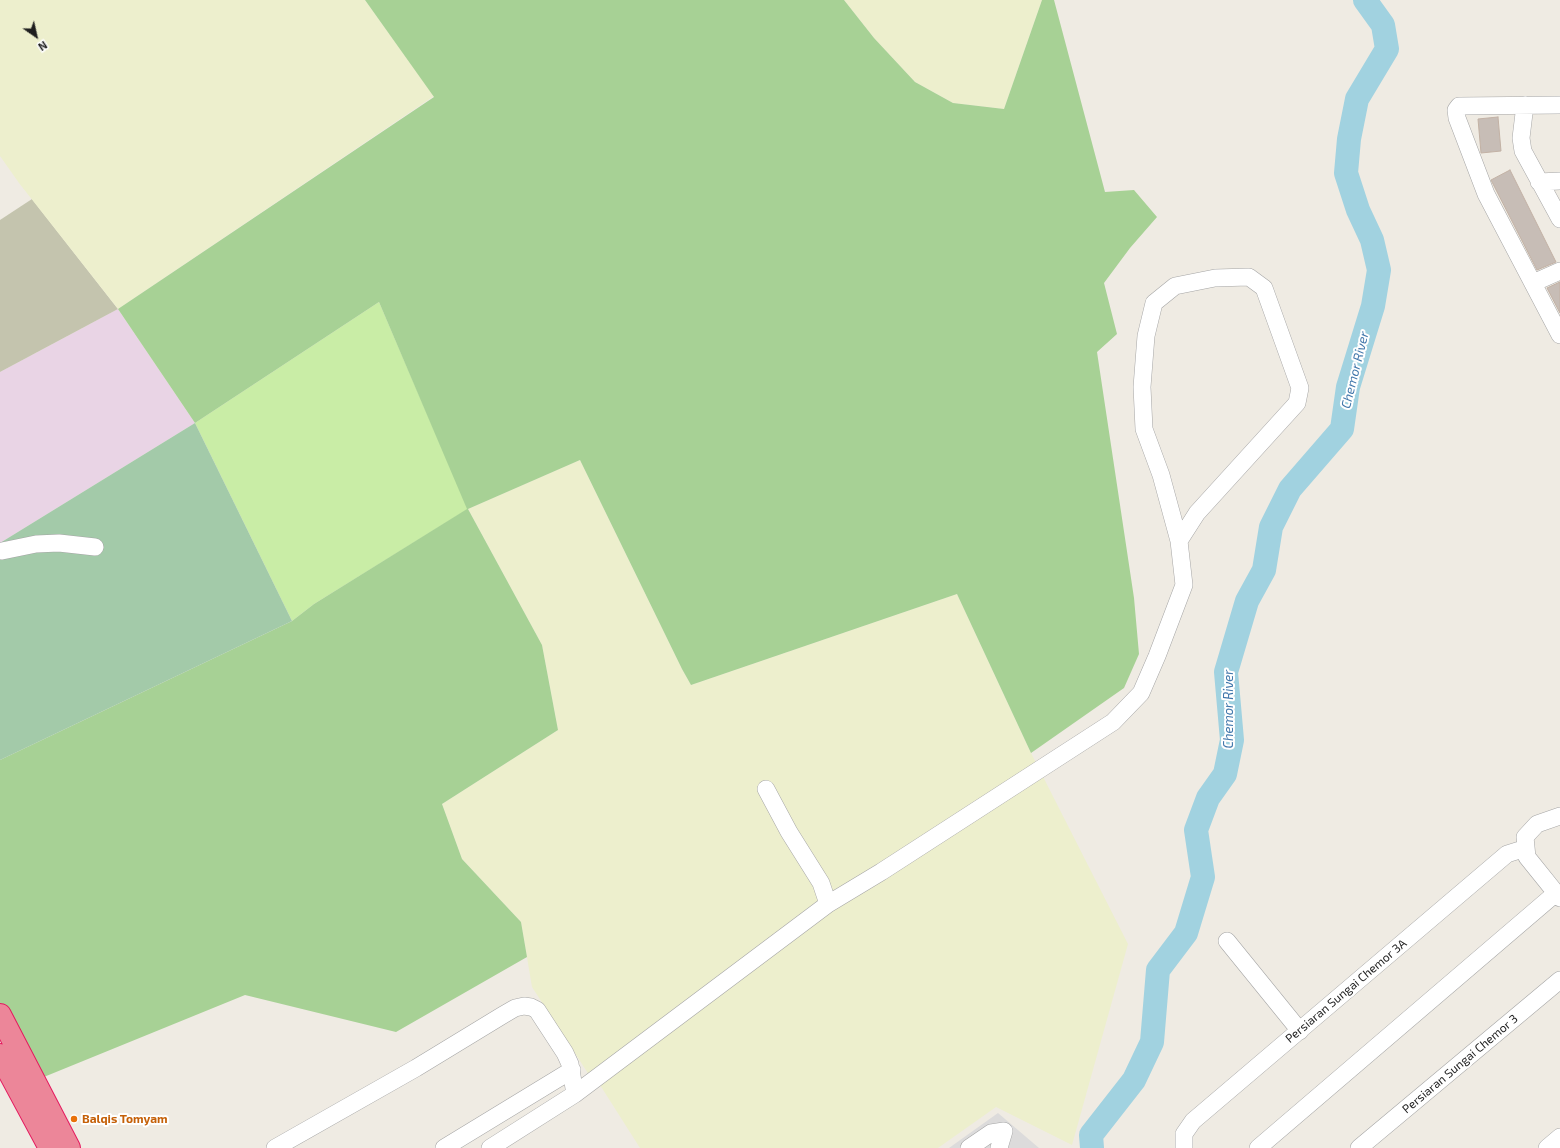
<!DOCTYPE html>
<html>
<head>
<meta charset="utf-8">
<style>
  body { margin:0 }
  #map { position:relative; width:1560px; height:1148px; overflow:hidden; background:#efebe3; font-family:"Exo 2",sans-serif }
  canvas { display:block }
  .north { position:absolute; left:16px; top:16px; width:40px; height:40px; -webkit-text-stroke:3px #fff; paint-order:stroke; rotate:146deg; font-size:11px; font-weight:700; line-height:16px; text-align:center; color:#1e1e1e }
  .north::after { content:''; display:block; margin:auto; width:14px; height:18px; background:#1e1e1e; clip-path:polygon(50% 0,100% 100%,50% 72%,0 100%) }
</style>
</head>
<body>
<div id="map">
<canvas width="1560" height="1148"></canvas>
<div class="north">N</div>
</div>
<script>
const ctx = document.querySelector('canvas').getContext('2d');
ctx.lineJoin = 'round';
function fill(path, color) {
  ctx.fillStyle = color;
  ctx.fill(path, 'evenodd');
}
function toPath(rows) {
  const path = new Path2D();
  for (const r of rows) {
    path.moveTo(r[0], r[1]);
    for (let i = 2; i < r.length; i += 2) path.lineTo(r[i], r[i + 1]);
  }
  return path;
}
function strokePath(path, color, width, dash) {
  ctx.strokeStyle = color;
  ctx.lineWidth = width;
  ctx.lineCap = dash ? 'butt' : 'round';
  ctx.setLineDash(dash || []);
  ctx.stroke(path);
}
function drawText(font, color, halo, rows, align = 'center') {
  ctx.font = font + ' "Exo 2",sans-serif';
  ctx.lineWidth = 4;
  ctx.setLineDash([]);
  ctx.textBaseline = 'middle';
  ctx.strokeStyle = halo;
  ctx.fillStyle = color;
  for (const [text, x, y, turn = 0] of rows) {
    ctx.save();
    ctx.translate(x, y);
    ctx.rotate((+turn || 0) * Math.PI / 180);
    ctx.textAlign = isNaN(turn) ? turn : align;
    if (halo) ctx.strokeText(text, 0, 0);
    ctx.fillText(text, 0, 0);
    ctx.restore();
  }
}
const residential = toPath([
  [998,1113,1039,1148,949,1148]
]);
const industrial = toPath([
  [118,309,195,423,0,543,0,372]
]);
const construction = toPath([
  [32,199,118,309,0,372,0,220]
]);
const farmland = toPath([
  [0,0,365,0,434,96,118,309,19,183,0,156],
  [844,0,1042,0,1004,109,953,103,915,82,874,38],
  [580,460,682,669,691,685,957,594,1031,753,1128,944,1072,1145,996,1107,938,1148,640,1148,600,1085,593,1081,532,987,521,922,462,859,442,804,558,730,542,645,468,509]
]);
const grass = toPath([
  [379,302,468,509,314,604,292,621,195,423]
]);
const forest = toPath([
  [365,0,844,0,874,38,915,82,953,103,1004,109,1042,0,1054,0,1105,192,1134,190,1157,217,1130,248,1104,283,1117,334,1097,352,1134,598,1139,654,1124,688,1031,753,957,594,691,685,682,669,580,460,468,509,542,645,558,730,442,804,462,859,521,922,527,957,396,1032,245,995,34,1081,0,1015,0,760,292,621,314,604,467,509,379,302,195,423,118,309,434,97]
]);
const cemetery = toPath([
  [195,423,292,621,0,760,0,543]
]);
const river = toPath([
  [1092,1148,1091,1135,1134,1080,1152,1042,1158,970,1186,933,1203,877,1196,830,1208,798,1225,774,1232,740,1226,672,1247,601,1264,570,1271,527,1290,489,1342,429,1348,387,1373,306,1379,270,1372,240,1358,210,1346,173,1349,139,1357,99,1387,49,1383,25,1365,0]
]);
const building = toPath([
  [1498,117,1501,151,1481,153,1478,119,1498,117],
  [1510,170,1556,262,1537,270,1491,180,1510,170],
  [1560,282,1560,313,1547,288,1560,282]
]);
const minor = toPath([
  [1525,105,1521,138,1523,151,1560,219],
  [1560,105,1459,106,1456,110,1457,118,1486,194,1560,335],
  [1539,182,1560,181],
  [1533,283,1560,271],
  [2,551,36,544,59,543,95,547],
  [766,789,789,832,821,883,828,904],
  [1560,816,1537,824,1525,837,1527,857,1560,898],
  [1227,941,1300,1031],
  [275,1148,416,1068,503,1015,515,1008,524,1006,531,1007,537,1010,565,1053,570,1064,575,1094],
  [444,1148,572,1070],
  [490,1148,575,1094,828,904,881,872,1113,722,1141,693,1157,656,1184,585,1179,541,1161,475,1144,429,1142,387,1146,336,1154,303,1175,286,1215,278,1249,277,1264,288,1300,388,1297,403,1197,513,1179,541],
  [969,1148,991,1133,1004,1131,999,1148],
  [1184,1148,1184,1134,1193,1121,1507,854,1526,848],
  [1258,1148,1556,893],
  [1359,1148,1560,980],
  [1547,1148,1560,1137]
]);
const highway = toPath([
  [0,1015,69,1148],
  [0,1055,50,1148]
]);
const markers = [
  [74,1119,4,"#e8710a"]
];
const streetNames = [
  ["Persiaran Sungai Chemor 3A",1346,991,-40],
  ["Persiaran Sungai Chemor 3",1460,1064,-40]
];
const foodNames = [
  ["Balqis Tomyam",82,1119]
];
const waterNames = [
  ["Chemor River",1355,370,-76],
  ["Chemor River",1229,709,-90]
];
fill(residential, '#dcdbdb');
fill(industrial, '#e9d4e5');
fill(construction, '#c4c4ae');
fill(farmland, '#edefcd');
fill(grass, '#c9eda6');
fill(forest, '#a7d195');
fill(cemetery, '#a3caa9');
strokePath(river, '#a1d2e0', 24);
fill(building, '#c7bdb6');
strokePath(building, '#c2b1a4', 1);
strokePath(minor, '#a5a5a5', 18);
strokePath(highway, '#e41a5f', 24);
strokePath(minor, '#fff', 17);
strokePath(highway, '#ec8699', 22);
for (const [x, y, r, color] of markers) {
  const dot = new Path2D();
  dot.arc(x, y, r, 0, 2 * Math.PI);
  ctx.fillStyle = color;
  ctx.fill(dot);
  strokePath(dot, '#fff', 1.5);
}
drawText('12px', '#1e1e1e', '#fff', streetNames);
drawText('bold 12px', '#c56008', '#fff', foodNames, 'left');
drawText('italic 13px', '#4177ab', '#fff', waterNames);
</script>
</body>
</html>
